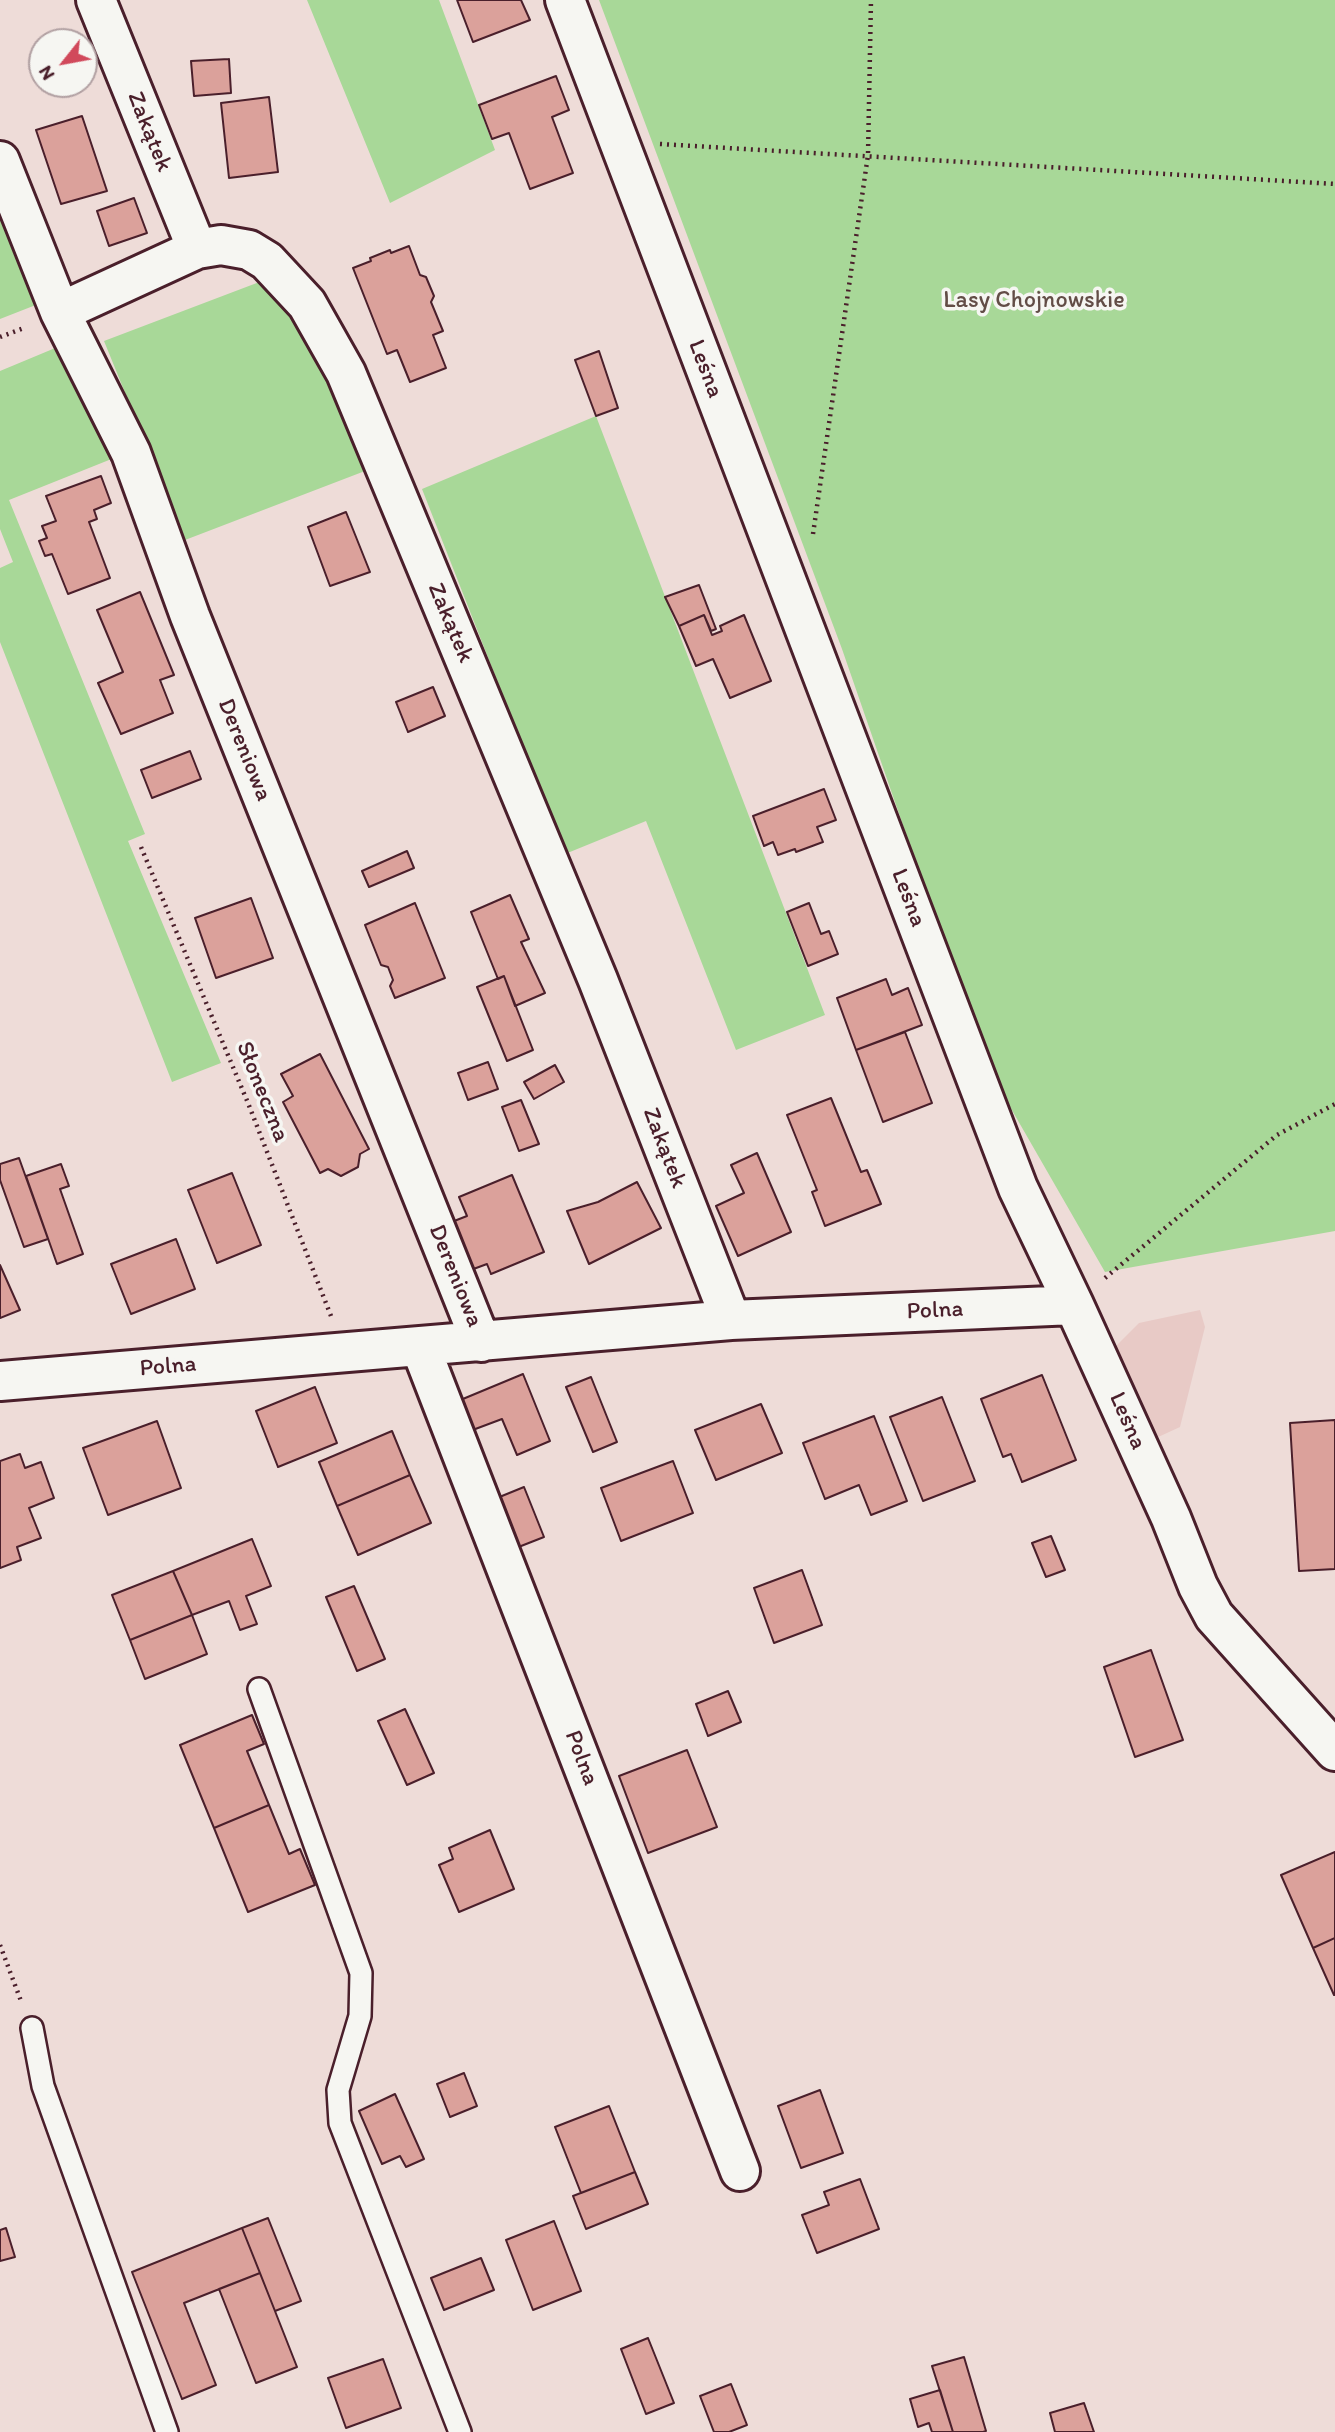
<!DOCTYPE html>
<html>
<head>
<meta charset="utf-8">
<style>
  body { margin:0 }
  #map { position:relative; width:1335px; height:2432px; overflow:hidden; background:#eedcd8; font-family:Itim,sans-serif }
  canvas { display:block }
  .north { position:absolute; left:28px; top:28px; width:70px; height:70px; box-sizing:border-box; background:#f6f6f2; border:2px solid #b1a0a2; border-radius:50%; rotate:239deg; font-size:19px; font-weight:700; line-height:28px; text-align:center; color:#4a1f2b }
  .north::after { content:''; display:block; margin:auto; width:24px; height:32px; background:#d1495b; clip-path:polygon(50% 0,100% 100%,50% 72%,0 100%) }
</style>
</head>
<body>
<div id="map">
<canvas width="1335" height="2432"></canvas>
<div class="north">N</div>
</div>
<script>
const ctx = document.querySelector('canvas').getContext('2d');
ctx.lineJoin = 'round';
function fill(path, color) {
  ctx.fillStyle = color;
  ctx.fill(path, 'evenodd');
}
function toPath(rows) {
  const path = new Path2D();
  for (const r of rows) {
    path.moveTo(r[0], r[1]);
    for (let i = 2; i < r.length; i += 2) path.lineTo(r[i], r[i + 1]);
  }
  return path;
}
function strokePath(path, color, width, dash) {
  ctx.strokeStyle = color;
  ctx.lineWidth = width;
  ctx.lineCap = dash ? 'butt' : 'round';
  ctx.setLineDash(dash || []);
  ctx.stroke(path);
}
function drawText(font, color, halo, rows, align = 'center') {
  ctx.font = font + ' Itim,sans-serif';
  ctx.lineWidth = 7;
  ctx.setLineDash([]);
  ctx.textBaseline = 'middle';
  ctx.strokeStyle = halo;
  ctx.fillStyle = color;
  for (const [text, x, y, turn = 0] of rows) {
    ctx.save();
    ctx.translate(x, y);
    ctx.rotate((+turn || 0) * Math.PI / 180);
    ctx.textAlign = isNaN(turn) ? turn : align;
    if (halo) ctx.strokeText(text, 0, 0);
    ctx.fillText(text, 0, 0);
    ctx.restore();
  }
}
const built = toPath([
  [1200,1310,1205,1327,1180,1427,1156,1438,1116,1346,1139,1323]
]);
const green = toPath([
  [307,0,439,0,495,150,390,203],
  [599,0,1335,0,1335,1231,1105,1272,986,1065,842,649],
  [0,179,46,301,0,319],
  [262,281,293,296,365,471,185,540,104,341],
  [60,346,114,458,9,500,145,834,128,841,221,1063,172,1082,0,642,0,568,13,562,0,529,0,371],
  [596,416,825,1015,736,1050,646,821,565,854,422,489]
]);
const building = toPath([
  [457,0,521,0,530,20,473,42,457,0],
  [229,59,231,93,194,96,191,61,229,59],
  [556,76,569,110,552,117,573,173,530,189,509,133,492,139,479,105,556,76],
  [269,97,278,172,229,178,221,103,269,97],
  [82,116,107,191,61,204,36,130,82,116],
  [134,198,147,233,109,246,97,211,134,198],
  [409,246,420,275,426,277,434,296,431,302,443,331,433,335,446,368,410,382,397,350,387,354,353,268,371,261,370,258,390,250,391,253,409,246],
  [599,351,618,408,596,416,575,360,599,351],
  [101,476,111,503,94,510,97,519,89,522,110,578,68,594,52,554,45,556,39,541,47,538,42,526,56,521,46,496,101,476],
  [346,512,370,572,330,586,308,527,346,512],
  [699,585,716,629,711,631,704,615,679,626,665,597,699,585],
  [140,592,174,675,160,680,173,713,121,734,98,683,123,672,97,610,140,592],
  [704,615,712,635,722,631,720,626,744,615,771,681,730,698,713,659,696,666,679,626,704,615],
  [433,687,445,716,408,732,396,702,433,687],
  [190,751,201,779,152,798,141,770,190,751],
  [824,789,836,820,817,827,823,842,796,852,795,849,778,855,773,842,764,846,753,816,824,789],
  [407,851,414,868,369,887,362,871,407,851],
  [510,895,529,939,521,942,545,993,515,1006,504,976,498,979,471,912,510,895],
  [251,898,273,958,216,978,195,918,251,898],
  [415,903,445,978,395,998,390,986,393,980,388,967,381,965,365,925,415,903],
  [809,903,821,934,829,931,838,954,808,966,787,912,809,903],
  [504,976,533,1050,507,1061,477,987,504,976],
  [886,979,892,995,908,988,922,1025,856,1050,837,998,886,979],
  [905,1032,932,1103,883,1122,856,1050,905,1032],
  [320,1054,369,1149,360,1154,358,1167,341,1176,328,1169,320,1173,283,1102,293,1096,281,1074,320,1054],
  [488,1062,498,1089,468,1100,458,1073,488,1062],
  [555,1065,564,1082,534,1099,524,1082,555,1065],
  [831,1098,861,1172,867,1170,881,1204,825,1226,812,1192,817,1190,787,1115,831,1098],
  [521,1100,539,1144,519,1151,502,1107,521,1100],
  [757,1153,791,1232,738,1256,716,1206,744,1193,731,1165,757,1153],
  [19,1158,48,1239,24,1247,0,1180,0,1164,19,1158],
  [61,1164,69,1186,60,1189,83,1254,57,1264,26,1176,61,1164],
  [232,1173,261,1245,217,1263,188,1190,232,1173],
  [512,1175,544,1252,491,1274,487,1264,468,1271,449,1223,467,1216,459,1197,512,1175],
  [637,1182,661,1228,589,1264,567,1211,598,1202,637,1182],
  [176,1239,195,1289,131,1314,111,1264,176,1239],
  [0,1265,20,1310,0,1318,0,1265],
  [523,1374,550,1441,517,1455,502,1419,470,1431,458,1401,523,1374],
  [1042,1375,1076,1460,1022,1482,1011,1454,1003,1457,981,1399,1042,1375],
  [591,1377,617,1442,593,1452,566,1387,591,1377],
  [315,1387,337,1443,278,1467,256,1411,315,1387],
  [942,1397,975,1481,923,1501,890,1417,942,1397],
  [761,1404,782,1453,716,1480,695,1430,761,1404],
  [874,1416,907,1501,871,1515,859,1485,825,1499,803,1443,874,1416],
  [1335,1420,1335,1569,1299,1571,1290,1423,1335,1420],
  [157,1421,181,1488,108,1515,83,1448,157,1421],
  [392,1431,410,1475,337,1506,319,1462,392,1431],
  [20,1454,25,1468,41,1462,54,1498,29,1508,41,1538,17,1547,21,1560,0,1568,0,1461,20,1454],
  [673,1461,693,1513,621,1541,601,1488,673,1461],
  [410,1475,431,1523,358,1555,337,1506,410,1475],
  [524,1487,544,1537,516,1548,497,1498,524,1487],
  [1051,1536,1065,1570,1046,1577,1032,1543,1051,1536],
  [252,1539,271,1586,246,1596,257,1624,240,1630,229,1601,192,1615,173,1571,252,1539],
  [802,1570,822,1625,774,1643,754,1588,802,1570],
  [173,1571,192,1615,130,1640,112,1595,173,1571],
  [354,1586,385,1659,357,1671,326,1597,354,1586],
  [192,1615,207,1654,145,1679,130,1640,192,1615],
  [1151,1650,1183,1740,1135,1757,1104,1667,1151,1650],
  [728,1691,741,1722,708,1736,696,1704,728,1691],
  [405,1709,434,1773,407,1785,378,1721,405,1709],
  [252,1715,264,1744,247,1751,269,1805,214,1828,180,1745,252,1715],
  [687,1750,717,1827,648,1853,619,1776,687,1750],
  [269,1805,289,1854,300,1849,315,1885,248,1912,214,1828,269,1805],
  [490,1830,514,1889,459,1912,439,1865,453,1859,449,1848,490,1830],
  [1335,1852,1335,1938,1313,1948,1281,1875,1335,1852],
  [1335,1938,1335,1995,1334,1995,1313,1948,1335,1938],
  [464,2073,477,2106,450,2117,437,2084,464,2073],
  [820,2090,843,2153,801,2168,778,2106,820,2090],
  [395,2094,424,2159,406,2167,400,2156,382,2164,359,2111,395,2094],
  [609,2106,635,2172,581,2193,555,2127,609,2106],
  [635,2172,648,2204,586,2229,573,2196,635,2172],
  [860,2179,879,2229,817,2253,802,2215,829,2205,824,2192,860,2179],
  [268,2218,301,2301,275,2311,242,2228,268,2218],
  [554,2221,581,2291,533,2310,506,2240,554,2221],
  [6,2228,15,2257,0,2261,0,2230,6,2228],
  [242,2228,260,2273,184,2303,216,2385,182,2399,132,2272,242,2228],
  [481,2258,494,2290,444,2310,431,2278,481,2258],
  [260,2273,297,2367,256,2383,219,2289,260,2273],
  [648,2338,674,2403,646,2414,621,2349,648,2338],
  [964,2357,986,2431,983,2432,953,2432,932,2366,964,2357],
  [383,2359,401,2408,346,2428,328,2378,383,2359],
  [731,2384,747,2425,729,2432,714,2432,700,2396,731,2384],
  [940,2390,953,2432,932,2432,929,2423,918,2427,910,2399,940,2390],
  [1084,2403,1094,2432,1055,2432,1050,2413,1084,2403]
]);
const path = toPath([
  [660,144,1335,184],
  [0,337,24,328],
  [813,534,868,155,871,0],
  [141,847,248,1103,331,1316],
  [1105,1278,1277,1135,1335,1104],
  [0,1945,21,2001]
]);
const lane = toPath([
  [259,1689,361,1973,360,2016,338,2090,340,2123,460,2432],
  [32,2028,43,2086,167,2432]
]);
const street = toPath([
  [96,0,197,249,221,245,249,250,267,261,307,304,346,373,598,980,731,1320],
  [565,0,1018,1188,1074,1305,1171,1518,1198,1586,1214,1616,1335,1751],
  [0,161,60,312,131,453,190,616,481,1342],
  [60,312,197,249],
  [420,1346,740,2171],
  [0,1381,731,1320,1074,1305]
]);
const streetNames = [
  ["Zakątek",149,132,68],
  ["Leśna",705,369,69],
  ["Zakątek",450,623,67],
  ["Dereniowa",244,750,68],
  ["Leśna",908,898,69],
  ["Słoneczna",262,1092,68],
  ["Zakątek",664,1148,69],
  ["Dereniowa",455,1276,68],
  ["Polna",935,1311,-3],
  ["Polna",168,1367,-5],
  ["Leśna",1127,1421,66],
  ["Polna",581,1758,69]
];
const parkNames = [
  ["Lasy Chojnowskie",1034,301]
];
fill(built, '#e8cac6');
fill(green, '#a8d898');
fill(building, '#dba19b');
strokePath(building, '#4a1f2b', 2);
strokePath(lane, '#4a1f2b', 26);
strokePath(street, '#4a1f2b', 44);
strokePath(path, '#4a1f2b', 4.5, [2, 5]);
strokePath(lane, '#f6f6f2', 21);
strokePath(street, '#f6f6f2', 38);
drawText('24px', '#4a1f2b', '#f6f6f2', streetNames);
drawText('24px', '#624d46', '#f6f6f2', parkNames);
</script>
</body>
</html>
